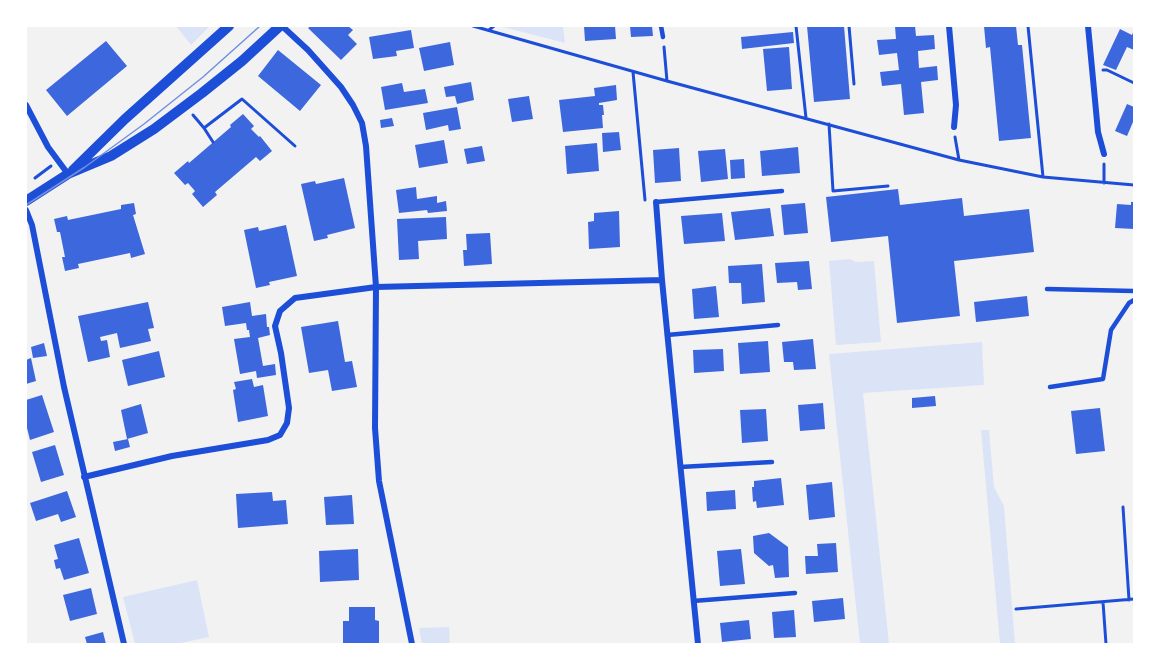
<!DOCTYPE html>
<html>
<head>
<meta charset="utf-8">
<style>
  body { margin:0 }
  #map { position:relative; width:1160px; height:670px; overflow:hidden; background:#f2f2f2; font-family:"Source Sans 3",sans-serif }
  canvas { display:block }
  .frame { position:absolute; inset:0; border:27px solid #fff; pointer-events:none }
</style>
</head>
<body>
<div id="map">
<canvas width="1160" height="670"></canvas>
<div class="frame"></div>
</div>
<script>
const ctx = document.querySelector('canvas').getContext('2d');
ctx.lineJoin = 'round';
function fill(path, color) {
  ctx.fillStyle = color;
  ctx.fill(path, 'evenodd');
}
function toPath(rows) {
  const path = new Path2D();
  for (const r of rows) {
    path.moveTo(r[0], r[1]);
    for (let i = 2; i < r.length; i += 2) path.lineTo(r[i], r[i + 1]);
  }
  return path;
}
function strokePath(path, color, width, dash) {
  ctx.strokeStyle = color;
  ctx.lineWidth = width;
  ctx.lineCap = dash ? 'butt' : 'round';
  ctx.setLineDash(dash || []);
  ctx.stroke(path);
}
const green = toPath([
  [176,26,210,26,191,45],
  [504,26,563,26,565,43,503,27],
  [850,259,856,262,874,261,881,342,836,345,829,261],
  [982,342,984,385,863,393,889,644,860,644,829,354],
  [981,430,989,430,994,487,1004,506,1015,644,1000,644],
  [197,580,209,637,176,644,135,644,123,597],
  [449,627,450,644,422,644,419,628]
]);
const building = toPath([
  [311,26,348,26,353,30,348,35,357,44,341,60,308,28],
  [584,26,615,26,616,39,585,41],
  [630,26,652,26,653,36,631,37],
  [807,26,844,26,850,99,814,102],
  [895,26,915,26,916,36,934,35,935,49,918,51,919,68,937,66,938,80,921,82,924,113,904,115,901,84,882,86,880,72,899,70,897,53,879,55,877,40,896,39],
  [984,26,1016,26,1018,45,1022,45,1031,138,999,141,990,47,986,48],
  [1120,29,1132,35,1134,30,1134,50,1127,47,1116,70,1103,65],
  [411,30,414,48,396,51,397,56,373,59,369,37],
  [793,32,794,43,742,49,741,37],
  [106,41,127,66,67,116,46,90],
  [450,42,454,65,424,71,419,48],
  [789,47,792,89,767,91,763,49],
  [278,50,321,85,300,111,258,76],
  [471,82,474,100,457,104,455,96,446,97,444,87],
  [402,83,404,92,425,89,428,103,385,110,381,87],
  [616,85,617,100,599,103,599,105,603,105,604,115,602,115,603,128,563,132,559,100,595,96,594,88],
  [529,96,533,119,512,122,508,99],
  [1127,104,1134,107,1134,122,1133,122,1127,136,1115,131],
  [457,107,461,129,449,131,448,125,426,130,423,113],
  [243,114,254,126,251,129,259,137,260,136,272,151,260,161,256,157,215,192,217,195,203,207,192,194,195,191,188,183,185,185,174,173,188,161,189,163,231,127,230,125],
  [392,118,394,126,381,128,380,120],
  [619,132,621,150,603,152,602,133],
  [444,140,448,163,419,168,415,145],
  [597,143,599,171,567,174,565,146],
  [482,146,485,161,467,164,464,149],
  [798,147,800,173,762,176,760,151],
  [679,148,681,181,655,183,653,150],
  [725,149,728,179,701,182,698,151],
  [744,159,745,178,731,179,730,160],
  [344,178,355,228,327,235,328,238,314,241,301,184,315,181,316,184],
  [416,187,417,199,437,196,437,203,446,201,447,211,428,213,427,210,399,213,396,190],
  [898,189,900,205,962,198,964,216,1029,209,1034,252,954,261,960,316,897,323,888,236,831,242,826,197],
  [1131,202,1134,202,1134,229,1115,228,1117,204,1131,205],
  [134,203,136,214,133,215,145,254,131,258,130,253,78,264,79,268,65,271,62,257,65,257,60,232,57,232,54,219,67,216,68,220,121,209,121,205],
  [805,203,808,233,784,235,781,205],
  [770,208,774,236,735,240,731,212],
  [619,211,620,247,589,249,588,222,594,221,594,213],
  [722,213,725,241,684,244,681,216],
  [446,217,447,239,418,241,419,259,399,260,397,219],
  [286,225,297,276,269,282,270,285,256,288,244,230,258,227,259,231],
  [490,233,492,264,464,266,463,250,467,250,466,234],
  [809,261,812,289,798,290,797,282,777,283,775,263],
  [762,264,765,302,742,304,741,283,729,283,728,266],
  [716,286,719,317,694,319,692,289],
  [1027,296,1029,316,976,322,974,302],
  [148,302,154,328,148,329,151,341,120,348,117,333,100,337,101,341,107,340,110,357,88,362,78,316],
  [250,302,252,316,266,314,267,327,269,327,270,335,258,338,263,366,275,364,276,375,257,378,256,371,240,374,234,339,250,337,249,330,247,330,246,323,225,326,222,307],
  [338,321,345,362,352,361,357,387,332,391,328,370,309,373,301,327],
  [813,339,816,369,794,370,793,362,784,362,782,342],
  [768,341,770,372,740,374,738,343],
  [44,343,47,356,33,358,31,347],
  [723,349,724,371,694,373,693,350],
  [159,351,165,377,128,386,122,360],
  [31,358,36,381,26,384,26,360],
  [252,379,254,387,263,385,268,416,238,422,233,390,236,389,234,382],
  [42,395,54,432,30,440,26,424,26,400],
  [935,396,936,406,912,408,912,398],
  [823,403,825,429,800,431,798,405],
  [141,404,148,433,127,439,121,410],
  [1100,408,1105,451,1076,454,1071,411],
  [766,409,768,441,742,443,740,410],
  [128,439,130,447,115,451,113,442],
  [55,445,64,475,41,482,32,452],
  [781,478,784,505,757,508,756,501,753,502,752,487,754,487,754,481],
  [832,482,835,517,809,520,806,485],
  [735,490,736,509,707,511,706,492],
  [67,491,76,517,61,522,58,514,36,521,30,503],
  [272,492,273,501,286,500,288,524,238,528,236,494],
  [352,495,354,524,326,525,324,497],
  [769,533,788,547,789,577,775,578,773,565,769,566,754,553,753,536],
  [79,538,89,573,64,580,60,568,56,569,54,560,58,559,54,545],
  [836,543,838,572,806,574,805,556,818,556,817,544],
  [358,549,359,580,320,582,319,551],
  [741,549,745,584,720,586,717,551],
  [91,588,97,614,70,621,63,595],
  [843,598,845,619,814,622,812,601],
  [349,607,375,607,375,620,379,621,379,644,343,644,343,621,349,621],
  [794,610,796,637,774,638,772,612],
  [749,620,751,639,722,642,720,623],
  [103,632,106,644,87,644,85,637]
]);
const path = toPath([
  [473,26,667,81,959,160,1043,177,1134,185],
  [796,26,806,118],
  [849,26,854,84],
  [1028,26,1043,177],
  [489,30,494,26],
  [664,47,667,81],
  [1103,70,1107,70,1134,83],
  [633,72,645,200],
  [193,115,204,128,213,142],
  [829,124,833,191,888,186],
  [204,128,242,99,295,146],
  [955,137,959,160],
  [1104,164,1104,183],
  [35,178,51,166],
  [1123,507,1129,600],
  [1103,602,1106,644],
  [1016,609,1134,599]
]);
const service = toPath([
  [661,26,663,37],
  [656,202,782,191],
  [1047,289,1134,291],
  [667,335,778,325],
  [1050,387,1103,379,1111,330,1129,303,1134,300],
  [680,467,772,462],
  [693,601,795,593]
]);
const minor = toPath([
  [282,26,308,50,341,87,353,105,362,123,366,146,376,287,375,428,379,481,412,644],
  [949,26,956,105,954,127],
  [1088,26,1098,132,1104,154],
  [26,105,48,147,68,174],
  [656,202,662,280],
  [26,210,32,225,64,387,124,644],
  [84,477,172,456,268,440,280,435,287,423,289,408,281,353,275,326,280,311,295,298,376,287,662,280,698,644]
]);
const tertiary = toPath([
  [73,170,125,119,229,26],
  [26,201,68,174,111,156,154,129,202,93,242,61,280,26]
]);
const tram = toPath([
  [26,205,85,167,144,124,203,77,260,26]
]);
fill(green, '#dbe4f7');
fill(building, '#3d67dc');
strokePath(path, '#1d4ed8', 3);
strokePath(service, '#1d4ed8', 4.5);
strokePath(minor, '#1d4ed8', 6);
strokePath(tertiary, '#1d4ed8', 10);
strokePath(tram, '#7290e2', 1.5);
</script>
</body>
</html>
